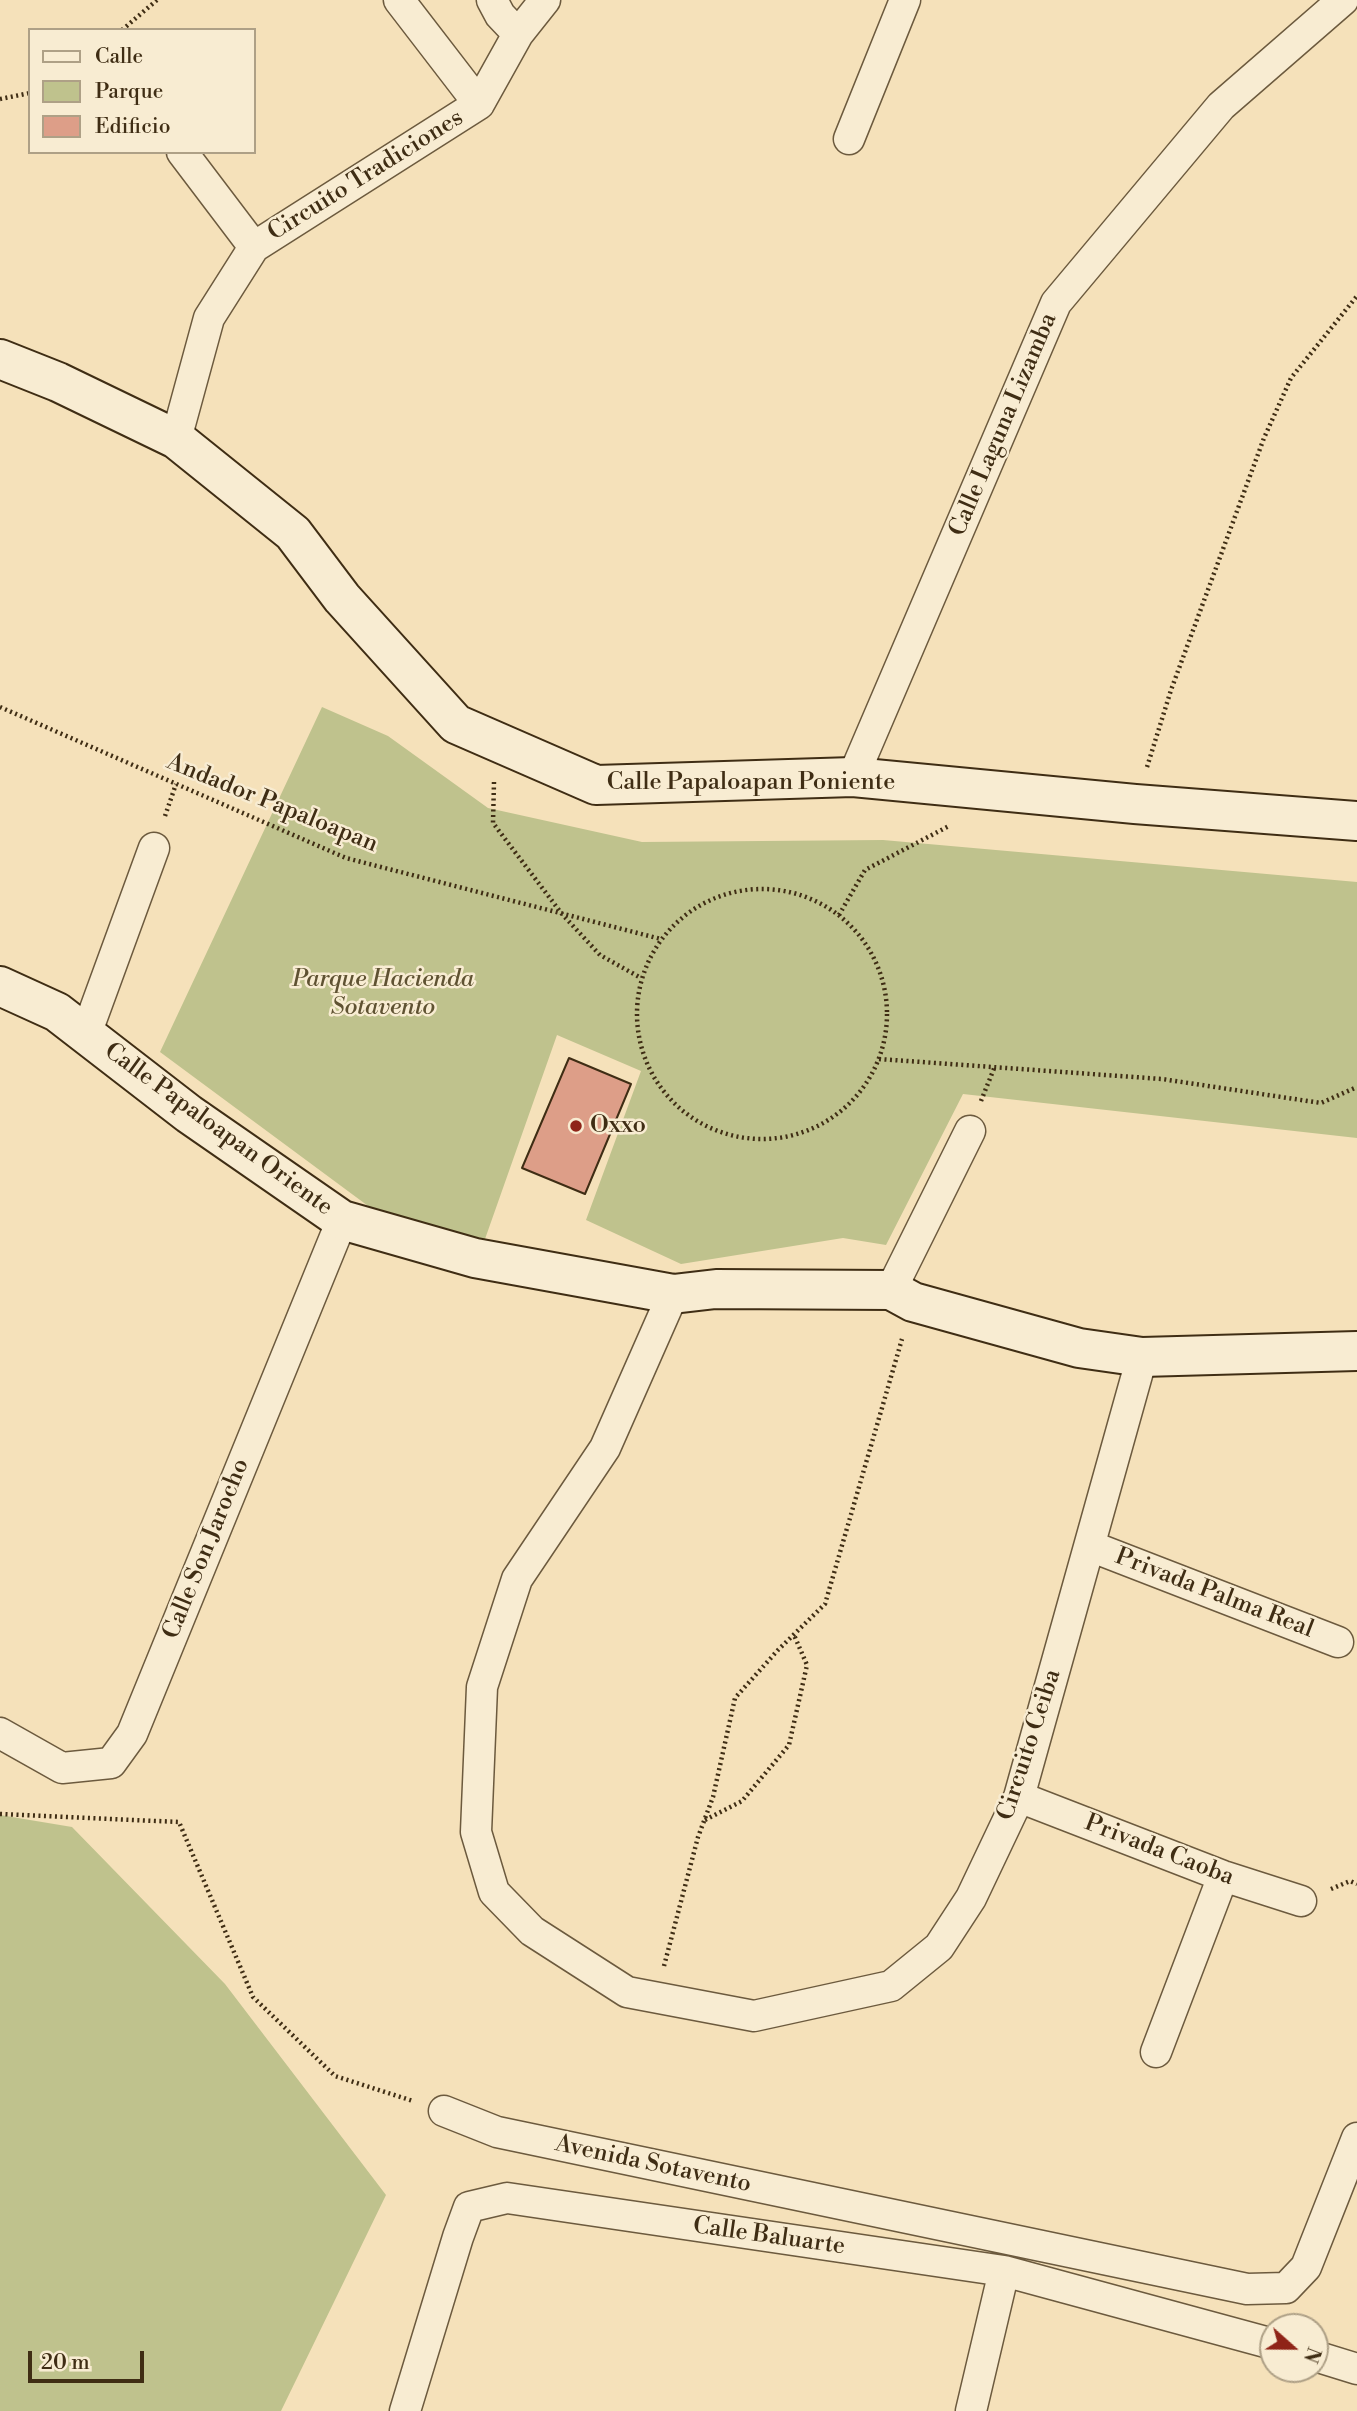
<!DOCTYPE html>
<html>
<head>
<meta charset="utf-8">
<style>
  body { margin:0 }
  #map { position:relative; width:1357px; height:2411px; overflow:hidden; background:#f5e1ba; font-family:"Libre Bodoni",serif }
  canvas { display:block }
  .legend { position:absolute; left:28px; top:28px; width:228px; height:126px; box-sizing:border-box; background:#f8ecd2; border:2px solid #aea086; margin:0; padding:9px 12px; list-style:none; font-size:21px; color:#3f2d14 }
  .legend li { display:flex; align-items:center; gap:14px; height:35px }
  .legend b { width:35px; border:2px solid #aea086 }
  .north { position:absolute; left:1259px; top:2313px; width:70px; height:70px; box-sizing:border-box; background:#f8ecd2; border:2px solid #aea086; border-radius:50%; rotate:111deg; font-size:19px; font-weight:700; line-height:28px; text-align:center; color:#3f2d14 }
  .north::after { content:''; display:block; margin:auto; width:24px; height:32px; background:#8f2418; clip-path:polygon(50% 0,100% 100%,50% 72%,0 100%) }
  .scale { position:absolute; left:28px; top:2351px; width:116px; height:32px; box-sizing:border-box; border:4px solid #3f2d14; border-top:0; padding-left:9px; font-size:21px; line-height:24px; white-space:nowrap; color:#3f2d14; -webkit-text-stroke:5px #f8ecd2; paint-order:stroke }
</style>
</head>
<body>
<div id="map">
<canvas width="1357" height="2411"></canvas>
<ul class="legend">
<li><b style="height:9px;background:#f8ecd2"></b>Calle</li>
<li><b style="height:19px;background:#bfc28d"></b>Parque</li>
<li><b style="height:19px;background:#dd9e88"></b>Edificio</li>
</ul>
<div class="north">N</div>
<div class="scale">20 m</div>
</div>
<script>
const ctx = document.querySelector('canvas').getContext('2d');
ctx.lineJoin = 'round';
function fill(path, color) {
  ctx.fillStyle = color;
  ctx.fill(path, 'evenodd');
}
function toPath(rows) {
  const path = new Path2D();
  for (const r of rows) {
    if (r.length === 3) {
      path.moveTo(r[0] + r[2], r[1]);
      path.arc(r[0], r[1], r[2], 0, 2 * Math.PI);
      continue;
    }
    path.moveTo(r[0], r[1]);
    for (let i = 2; i < r.length; i += 2) path.lineTo(r[i], r[i + 1]);
  }
  return path;
}
function strokePath(path, color, width, dash) {
  ctx.strokeStyle = color;
  ctx.lineWidth = width;
  ctx.lineCap = dash ? 'butt' : 'round';
  ctx.setLineDash(dash || []);
  ctx.stroke(path);
}
function drawText(font, color, halo, rows, align = 'center') {
  ctx.font = font + ' "Libre Bodoni",serif';
  ctx.lineWidth = 5;
  ctx.setLineDash([]);
  ctx.textBaseline = 'middle';
  ctx.strokeStyle = halo;
  ctx.fillStyle = color;
  for (const [text, x, y, turn = 0] of rows) {
    ctx.save();
    ctx.translate(x, y);
    ctx.rotate((+turn || 0) * Math.PI / 180);
    ctx.textAlign = isNaN(turn) ? turn : align;
    if (halo) ctx.strokeText(text, 0, 0);
    ctx.fillText(text, 0, 0);
    ctx.restore();
  }
}
const green = toPath([
  [322,707,388,736,488,808,642,842,883,840,1357,882,1357,1138,963,1094,886,1245,843,1238,681,1264,586,1220,641,1071,557,1035,485,1239,383,1217,160,1052],
  [0,1815,72,1827,225,1984,386,2195,281,2411,0,2411]
]);
const building = toPath([
  [569,1058,631,1084,585,1194,522,1168,569,1058]
]);
const path = toPath([
  [122,30,157,0],
  [0,99,30,93],
  [0,707,346,858,661,939],
  [1147,767,1171,690,1264,438,1291,378,1357,296],
  [494,782,493,823,562,914,600,955,641,978],
  [165,816,176,784],
  [762,1014,125],
  [839,915,865,870,949,826],
  [879,1059,1162,1079,1321,1103,1357,1087],
  [981,1101,995,1066],
  [0,1814,179,1822,253,1997,335,2076,413,2101],
  [705,1820,742,1801,789,1745,807,1665,794,1635],
  [1331,1889,1350,1881,1357,1884],
  [664,1966,698,1837,713,1797,735,1698,778,1650,825,1604,902,1339]
]);
const street = toPath([
  [399,0,479,104],
  [492,0,500,15,518,34],
  [849,139,905,0],
  [182,152,254,247],
  [176,439,209,318,254,247,479,104,518,34,545,0],
  [853,777,1056,303,1221,106,1343,0],
  [86,1034,154,848],
  [891,1290,970,1131],
  [673,1294,605,1448,517,1579,482,1687,476,1832,494,1892,532,1931,627,1992,754,2016,891,1986,939,1947,971,1898,1019,1797,1142,1357],
  [1090,1546,1338,1642],
  [0,1733,62,1768,111,1763,132,1734,342,1220],
  [1019,1797,1223,1876,1301,1901],
  [1156,2052,1223,1876],
  [444,2111,497,2132,1247,2289,1286,2288,1306,2267,1357,2138],
  [1315,2356,1357,2369],
  [405,2411,458,2237,469,2207,507,2198,1004,2271,1273,2344],
  [971,2411,1004,2271]
]);
const secondary = toPath([
  [0,359,58,382,176,439,293,533,342,598,456,724,596,785,853,777,1135,804,1357,821],
  [0,986,57,1012,189,1114,342,1220,475,1258,673,1294,716,1289,891,1290,913,1302,1079,1348,1142,1357,1357,1351]
]);
const markers = [
  [576,1126,7,"#8f2418"]
];
const streetNames = [
  ["Circuito Tradiciones",366,176,-32],
  ["Calle Laguna Lizamba",1004,425,-67],
  ["Calle Papaloapan Poniente",751,783],
  ["Andador Papaloapan",272,804,22],
  ["Calle Papaloapan Oriente",218,1130,36],
  ["Calle Son Jarocho",207,1549,-68],
  ["Privada Palma Real",1214,1594,21],
  ["Circuito Ceiba",1030,1745,-72],
  ["Privada Caoba",1159,1851,21],
  ["Avenida Sotavento",653,2165,12],
  ["Calle Baluarte",769,2237,8]
];
const parkNames = [
  ["Parque Hacienda",383,980],
  ["Sotavento",383,1008]
];
const poiNames = [
  ["Oxxo",590,1126]
];
fill(green, '#bfc28d');
fill(building, '#dd9e88');
strokePath(building, '#3f2d14', 2);
strokePath(street, '#6c5a3e', 33);
strokePath(secondary, '#3f2d14', 42);
strokePath(path, '#3f2d14', 4.5, [2, 3.5]);
strokePath(street, '#f8ecd2', 30);
strokePath(secondary, '#f8ecd2', 38);
for (const [x, y, r, color] of markers) {
  const dot = new Path2D();
  dot.arc(x, y, r, 0, 2 * Math.PI);
  ctx.fillStyle = color;
  ctx.fill(dot);
  strokePath(dot, '#f8ecd2', 2.5);
}
drawText('24px', '#3f2d14', '#f8ecd2', streetNames);
drawText('italic 24px', '#5f5232', '#f8ecd2', parkNames);
drawText('24px', '#3f2d14', '#f8ecd2', poiNames, 'left');
</script>
</body>
</html>
